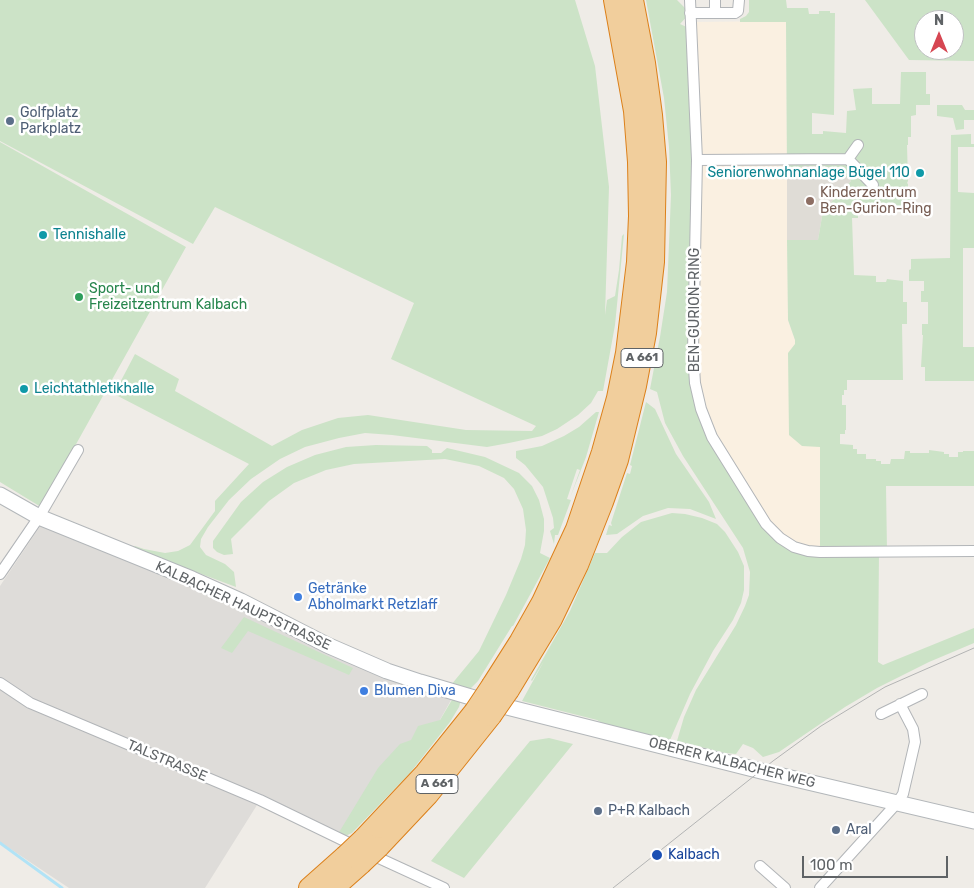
<!DOCTYPE html>
<html>
<head>
<meta charset="utf-8">
<style>
  body { margin:0 }
  #map { position:relative; width:974px; height:888px; overflow:hidden; background:#efece7; font-family:Rubik,sans-serif }
  canvas { display:block }
  .north { position:absolute; left:914px; top:10px; width:50px; height:50px; box-sizing:border-box; background:#fff; border:1px solid #bfc1c2; border-radius:50%; rotate:0deg; font-size:14px; font-weight:700; line-height:20px; text-align:center; color:#5f6366 }
  .north::after { content:''; display:block; margin:auto; width:18px; height:22px; background:#d64652; clip-path:polygon(50% 0,100% 100%,50% 72%,0 100%) }
  .scale { position:absolute; left:802px; top:856px; width:146px; height:22px; box-sizing:border-box; border:2px solid #5f6366; border-top:0; padding-left:6px; font-size:15px; line-height:18px; white-space:nowrap; color:#5f6366; -webkit-text-stroke:4px #fff; paint-order:stroke }
</style>
</head>
<body>
<div id="map">
<canvas width="974" height="888"></canvas>
<div class="north">N</div>
<div class="scale">100 m</div>
</div>
<script>
const ctx = document.querySelector('canvas').getContext('2d');
ctx.lineJoin = 'round';
function fill(path, color) {
  ctx.fillStyle = color;
  ctx.fill(path, 'evenodd');
}
function toPath(rows) {
  const path = new Path2D();
  for (const r of rows) {
    path.moveTo(r[0], r[1]);
    for (let i = 2; i < r.length; i += 2) path.lineTo(r[i], r[i + 1]);
  }
  return path;
}
function strokePath(path, color, width, dash) {
  ctx.strokeStyle = color;
  ctx.lineWidth = width;
  ctx.lineCap = dash ? 'butt' : 'round';
  ctx.setLineDash(dash || []);
  ctx.stroke(path);
}
function drawText(font, color, halo, rows, align = 'center') {
  ctx.font = font + ' Rubik,sans-serif';
  ctx.lineWidth = 5;
  ctx.setLineDash([]);
  ctx.textBaseline = 'middle';
  ctx.strokeStyle = halo;
  ctx.fillStyle = color;
  for (const [text, x, y, turn = 0] of rows) {
    ctx.save();
    ctx.translate(x, y);
    ctx.rotate((+turn || 0) * Math.PI / 180);
    ctx.textAlign = isNaN(turn) ? turn : align;
    if (halo) ctx.strokeText(text, 0, 0);
    ctx.fillText(text, 0, 0);
    ctx.restore();
  }
}
const commercial = toPath([
  [786,21,788,320,795,340,802,446,820,446,820,552,780,538,728,464,695,383,691,22]
]);
const industrial = toPath([
  [41,525,455,693,410,773,339,844,257,805,205,888,69,888,0,842,0,586]
]);
const education = toPath([
  [802,166,829,167,832,171,829,177,847,177,851,181,823,211,818,240,787,240,787,171,802,172]
]);
const green = toPath([
  [0,0,575,0,595,66,609,187,605,315,607,300,615,296,619,270,622,236,624,234,615,325,603,391,598,391,591,403,578,415,557,429,542,436,509,443,487,447,392,435,365,433,339,438,305,447,280,459,251,479,229,500,208,527,201,539,200,547,206,555,225,564,234,572,236,587,132,548,135,546,144,549,165,553,178,551,190,545,215,511,215,501,249,464,114,394,135,354,179,379,175,391,272,446,302,430,338,418,368,415,466,430,532,431,536,426,391,359,414,303,215,207,193,244,0,141],
  [646,0,677,0,690,13,680,24,691,29,697,160,693,352,701,409,780,538,820,551,820,447,802,446,789,435,788,353,795,344,795,340,788,320,787,240,818,240,823,211,851,181,847,177,829,178,829,174,832,171,829,167,825,168,825,166,802,166,802,172,787,171,786,22,740,22,740,19,746,16,749,12,749,0,786,0,787,8,808,8,809,14,819,14,819,11,830,11,830,13,835,13,834,115,812,113,812,134,823,134,823,131,846,133,847,111,856,110,853,89,872,88,872,104,900,104,901,72,926,72,926,94,930,94,930,105,916,105,916,115,911,116,911,137,908,137,908,145,907,145,908,181,907,183,908,184,908,192,910,192,910,205,913,206,913,208,858,207,858,218,852,218,854,275,876,276,876,282,886,282,887,279,903,281,903,302,907,302,907,324,902,324,903,380,847,380,847,390,844,390,844,395,842,395,842,405,846,405,846,430,845,430,845,434,840,434,840,444,853,445,853,449,857,449,857,454,866,454,866,459,876,459,876,461,881,461,881,464,890,464,891,459,904,459,905,451,910,451,910,453,929,453,929,450,944,452,944,454,949,454,949,457,958,457,958,452,963,452,963,451,974,451,974,486,886,486,887,551,879,552,878,662,883,665,974,628,974,643,929,662,877,688,845,707,779,752,763,757,753,748,743,744,736,754,725,753,677,741,684,717,696,690,736,625,745,606,749,595,750,572,743,548,683,456,665,423,657,392,650,389,660,337,667,292,671,195,669,147,664,98],
  [865,0,974,0,974,61,909,60],
  [924,20,954,20,954,50,924,50],
  [937,105,962,105,965,110,974,110,974,120,964,120,964,129,956,130,953,118,937,116],
  [971,134,971,144,974,144,974,147,958,147,958,192,974,193,974,248,963,248,963,347,974,347,974,381,925,381,925,367,921,367,923,335,922,335,922,324,928,324,928,302,921,302,921,291,924,291,924,281,909,281,909,270,911,269,911,259,950,258,951,135],
  [0,142,186,247,41,507,0,482],
  [646,402,655,409,676,454,709,502,716,519,690,509,668,508,643,516,617,534,606,535,609,525,612,526,611,523,627,473,630,474,632,466,630,465],
  [596,412,599,412,586,457,570,498,580,470,577,469,567,499,571,500,558,535,555,535,554,544,550,531,554,528,553,518,543,487,525,465,516,458,516,451,542,446,564,436,579,427],
  [376,445,427,446,432,450,432,453,441,453,447,448,485,457,519,473,532,486,539,500,544,519,544,531,540,553,550,558,513,626,512,626,478,681,469,690,451,685,479,651,506,595,521,559,525,545,526,530,523,509,514,489,504,478,479,466,445,459,354,464,326,470,294,483,269,501,231,539,233,554,224,555,217,552,213,548,213,541,241,502,263,482,287,467,315,455,346,447],
  [672,513,685,514,702,518,717,524,725,532,738,552,744,566,744,590,741,603,733,620,713,651,690,694,670,740,602,723,597,720,522,701,544,661,532,681,531,680,570,611,595,553,607,553,622,537,641,522],
  [244,617,353,668,349,675,248,631,232,653,221,648],
  [453,698,461,700,459,707,450,722,410,773,352,833,342,837,338,834,378,768,400,744,411,740,418,726,440,720],
  [549,738,573,744,464,878,431,861,530,741]
]);
const stream = toPath([
  [0,843,62,888]
]);
const street = toPath([
  [690,0,697,160,693,352,695,383,701,409,712,437,766,524,780,538,794,547,808,551,820,552,974,551],
  [690,13,735,13,738,11,739,0],
  [715,13,715,0],
  [848,159,858,145],
  [697,160,848,159,873,185],
  [0,574,39,517,78,450],
  [0,683,30,703,260,800,357,847],
  [881,714,922,694],
  [370,854,444,888],
  [760,866,785,888],
  [820,888,897,803,903,794,915,742,913,729,900,704]
]);
const secondary = toPath([
  [0,495,39,517,192,579,241,601,327,645,387,671,420,682,491,703,761,771,974,821]
]);
const highway = toPath([
  [492,685,520,641,542,602,576,529,602,452,617,398,626,353,637,262,639,216,638,162,634,111,614,0],
  [509,690,552,619,578,565,603,502,618,460,636,386,646,333,654,262,656,162,652,115,645,63,633,0],
  [363,839,425,773,474,712],
  [379,847,428,795,491,716],
  [309,888,345,856],
  [334,888,361,864]
]);
const tram = toPath([
  [613,888,773,761,821,726,885,687,974,648]
]);
const highwayBridge = toPath([
  [474,712,492,685],
  [491,716,509,690],
  [345,856,363,839],
  [361,864,379,847]
]);
const markers = [
  [10,121,5,"#5c6f8a"],
  [920,173,5,"#0f9aa8"],
  [810,201,5,"#8d6e63"],
  [43,235,5,"#0f9aa8"],
  [79,297,5,"#2e9e5b"],
  [24,389,5,"#0f9aa8"],
  [298,597,5,"#3f7fe0"],
  [364,691,5,"#3f7fe0"],
  [598,811,5,"#5c6f8a"],
  [836,830,5,"#5c6f8a"],
  [657,855,6,"#1a4fb4"]
];
const shields = [
  [642,358,42],
  [437,784,42]
];
const shieldNames = [
  ["A 661",642,358],
  ["A 661",437,784]
];
const serviceNames = [
  ["Golfplatz",20,113],
  ["Parkplatz",20,129],
  ["P+R Kalbach",608,811],
  ["Aral",846,830]
];
const cultureNames = [
  ["Seniorenwohnanlage Bügel 110",910,173,"right"],
  ["Tennishalle",53,235],
  ["Leichtathletikhalle",34,389]
];
const educationNames = [
  ["Kinderzentrum",820,193],
  ["Ben-Gurion-Ring",820,209]
];
const leisureNames = [
  ["Sport- und",89,289],
  ["Freizeitzentrum Kalbach",89,305]
];
const streetNames = [
  ["BEN-GURION-RING",695,310,-90],
  ["KALBACHER HAUPTSTRASSE",243,606,25],
  ["TALSTRASSE",167,761,23],
  ["OBERER KALBACHER WEG",732,763,14]
];
const shopNames = [
  ["Getränke",308,589],
  ["Abholmarkt Retzlaff",308,605],
  ["Blumen Diva",374,691]
];
const transitNames = [
  ["Kalbach",668,855]
];
fill(commercial, '#faf0e1');
fill(industrial, '#dedcd9');
fill(education, '#dfdcd6');
fill(green, '#cce3c7');
strokePath(stream, '#b1e3f6', 3);
strokePath(street, '#b2b5b8', 12);
strokePath(secondary, '#b3b7ba', 17);
strokePath(highway, '#dc801a', 22);
strokePath(street, '#fff', 10);
strokePath(secondary, '#fff', 15);
strokePath(highway, '#f1ce9c', 20);
strokePath(tram, '#b3b4b4', 1);
strokePath(highwayBridge, '#dc801a', 22, []);
strokePath(highwayBridge, '#f1ce9c', 20);
for (const [x, y, r, color] of markers) {
  const dot = new Path2D();
  dot.arc(x, y, r, 0, 2 * Math.PI);
  ctx.fillStyle = color;
  ctx.fill(dot);
  strokePath(dot, '#fff', 2);
}
for (const [x, y, w] of shields) {
  const box = new Path2D();
  box.roundRect(x - w / 2, y - 9.5, w, 19, 4);
  ctx.fillStyle = '#fff';
  ctx.fill(box);
  strokePath(box, '#5f6366', 1);
}
drawText('bold 12px', '#5f6366', null, shieldNames);
drawText('14px', '#4e5e75', '#fff', serviceNames, 'left');
drawText('14px', '#0d838f', '#fff', cultureNames, 'left');
drawText('14px', '#785e54', '#fff', educationNames, 'left');
drawText('14px', '#27864d', '#fff', leisureNames, 'left');
drawText('14px', '#5f6366', '#fff', streetNames);
drawText('14px', '#366cbe', '#fff', shopNames, 'left');
drawText('14px', '#164399', '#fff', transitNames, 'left');
</script>
</body>
</html>
